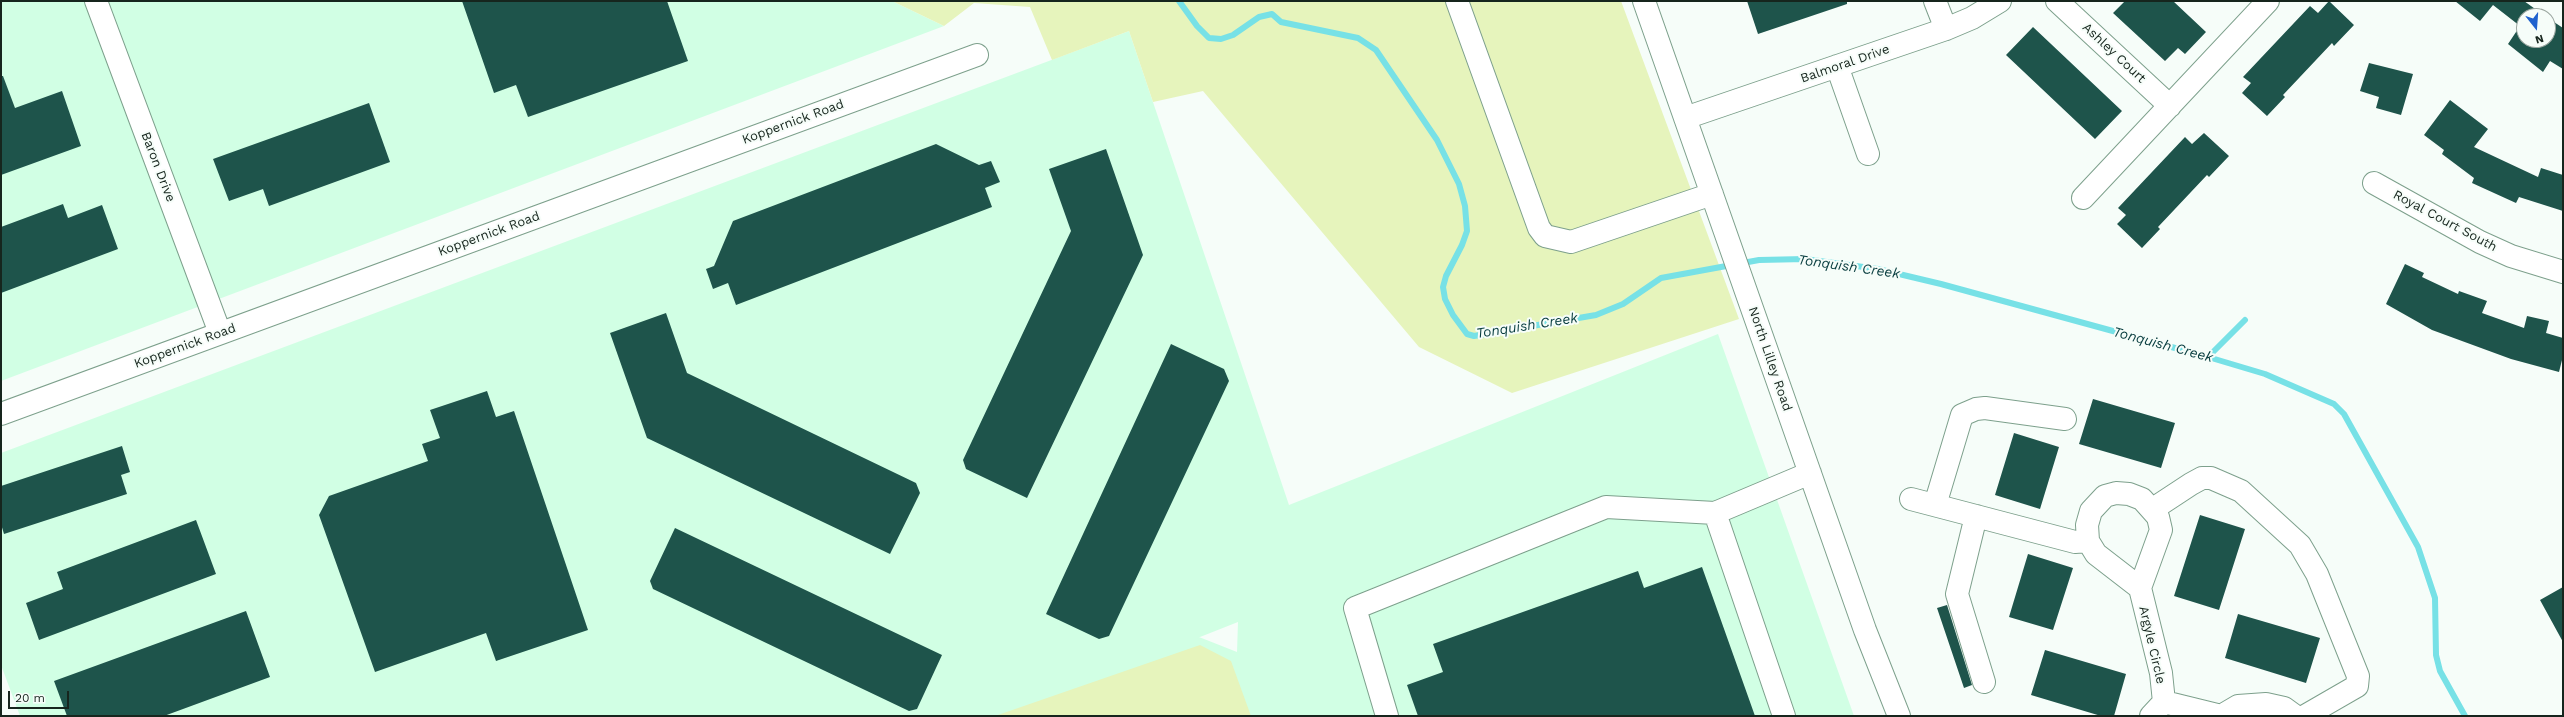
<!DOCTYPE html>
<html>
<head>
<meta charset="utf-8">
<style>
  body { margin:0 }
  #map { position:relative; width:2564px; height:717px; overflow:hidden; background:#f6fdf9; font-family:"Work Sans",sans-serif }
  canvas { display:block }
  .frame { position:absolute; inset:0; border:2px solid #16251d; pointer-events:none }
  .north { position:absolute; left:2516px; top:8px; width:40px; height:40px; box-sizing:border-box; background:#f6fdf9; border:1px solid #9ca7a1; border-radius:50%; rotate:163deg; font-size:11px; font-weight:700; line-height:16px; text-align:center; color:#16251d }
  .north::after { content:''; display:block; margin:auto; width:14px; height:18px; background:#2062ce; clip-path:polygon(50% 0,100% 100%,50% 72%,0 100%) }
  .scale { position:absolute; left:8px; top:691px; width:61px; height:18px; box-sizing:border-box; border:2px solid #16251d; border-top:0; padding-left:5px; font-size:12px; line-height:14px; white-space:nowrap; color:#16251d; -webkit-text-stroke:3px #f6fdf9; paint-order:stroke }
</style>
</head>
<body>
<div id="map">
<canvas width="2564" height="717"></canvas>
<div class="frame"></div>
<div class="north">N</div>
<div class="scale">20 m</div>
</div>
<script>
const ctx = document.querySelector('canvas').getContext('2d');
ctx.lineJoin = 'round';
function fill(path, color) {
  ctx.fillStyle = color;
  ctx.fill(path, 'evenodd');
}
function toPath(rows) {
  const path = new Path2D();
  for (const r of rows) {
    path.moveTo(r[0], r[1]);
    for (let i = 2; i < r.length; i += 2) path.lineTo(r[i], r[i + 1]);
  }
  return path;
}
function strokePath(path, color, width, dash) {
  ctx.strokeStyle = color;
  ctx.lineWidth = width;
  ctx.lineCap = dash ? 'butt' : 'round';
  ctx.setLineDash(dash || []);
  ctx.stroke(path);
}
function drawText(font, color, halo, rows, align = 'center') {
  ctx.font = font + ' "Work Sans",sans-serif';
  ctx.lineWidth = 4;
  ctx.setLineDash([]);
  ctx.textBaseline = 'middle';
  ctx.strokeStyle = halo;
  ctx.fillStyle = color;
  for (const [text, x, y, turn = 0] of rows) {
    ctx.save();
    ctx.translate(x, y);
    ctx.rotate((+turn || 0) * Math.PI / 180);
    ctx.textAlign = isNaN(turn) ? turn : align;
    if (halo) ctx.strokeText(text, 0, 0);
    ctx.fillText(text, 0, 0);
    ctx.restore();
  }
}
const built = toPath([
  [1,1,892,1,944,26,1,381],
  [1129,31,1289,505,1718,334,1854,716,20,716,1,665,1,453],
  [1238,622,1237,652,1199,637,1200,637]
]);
const green = toPath([
  [892,1,1621,1,1739,319,1512,393,1419,347,1203,91,1153,102,1129,31,1052,60,1030,7,974,3,944,26],
  [1200,645,1231,661,1251,716,995,716]
]);
const stream = toPath([
  [1179,1,1197,26,1209,38,1221,39,1233,35,1259,17,1272,14,1281,22,1358,38,1376,50,1437,140,1459,184,1465,206,1467,231,1462,245,1446,276,1443,287,1445,299,1453,315,1467,334,1474,336,1596,315,1623,304,1661,278,1759,260,1805,259,1878,269,1941,284,2208,357,2265,374,2334,404,2344,414,2418,547,2435,598,2436,655,2440,671,2465,716],
  [2208,357,2245,320]
]);
const building = toPath([
  [462,1,667,1,688,61,528,117,516,85,494,93],
  [1747,1,1847,1,1847,4,1758,34],
  [2125,1,2173,1,2206,32,2185,54,2178,48,2165,61,2113,13],
  [2329,1,2354,25,2334,46,2332,43,2283,95,2285,97,2267,116,2242,93,2251,83,2243,77,2310,6,2318,13],
  [2455,1,2524,1,2545,16,2524,16,2524,40,2548,40,2548,18,2563,28,2563,69,2550,61,2543,72,2508,44,2520,26,2493,5,2480,21],
  [2033,27,2122,111,2095,139,2006,55],
  [2369,63,2413,74,2401,115,2376,108,2379,97,2360,91],
  [1,76,3,76,15,108,62,91,81,146,1,175],
  [2450,100,2488,129,2474,147,2538,177,2541,168,2563,175,2563,211,2519,197,2516,203,2472,183,2474,178,2442,154,2444,150,2424,135],
  [369,103,390,162,269,206,263,189,229,201,213,159],
  [2204,133,2229,156,2209,177,2207,175,2158,227,2160,229,2142,248,2117,224,2126,215,2118,208,2185,137,2192,144],
  [936,144,979,165,991,161,1000,182,985,188,992,207,736,305,728,283,713,289,706,269,714,266,733,221],
  [1106,149,1143,255,1027,498,966,469,963,460,1071,231,1049,169],
  [63,204,68,218,102,205,118,249,1,293,1,227],
  [2405,264,2424,273,2422,277,2458,294,2459,291,2487,301,2482,313,2524,328,2527,316,2549,321,2546,333,2563,338,2563,356,2559,372,2511,359,2432,330,2386,304],
  [666,313,687,373,916,483,920,493,890,554,647,438,610,333],
  [1171,344,1224,369,1229,381,1109,636,1099,639,1046,614],
  [487,391,496,417,514,411,588,630,496,661,486,633,375,672,319,515,329,496,428,461,422,444,440,438,430,410],
  [2093,399,2175,423,2161,468,2079,444],
  [2014,433,2059,447,2040,509,1995,495],
  [122,446,130,472,121,475,127,494,4,534,1,524,1,486],
  [2200,515,2245,529,2219,610,2174,596],
  [196,520,216,574,39,640,26,603,63,589,57,572],
  [675,528,942,655,917,709,909,711,653,589,650,581],
  [2028,554,2073,568,2053,630,2009,617],
  [1702,567,1755,716,1418,716,1407,685,1443,672,1433,644,1638,571,1644,588],
  [2563,587,2563,642,2540,600],
  [1947,605,1972,685,1964,688,1937,608],
  [246,611,270,677,164,716,67,716,54,681],
  [2238,614,2320,638,2306,683,2225,658],
  [2045,650,2126,674,2114,716,2101,716,2031,695]
]);
const minor = toPath([
  [96,1,220,333],
  [1457,1,1539,228,1545,236,1571,242,1712,194],
  [1644,1,1865,630,1899,716],
  [1935,1,1946,29],
  [2057,1,2170,106],
  [1837,66,1868,154],
  [1685,118,1946,29,1972,18,2000,1],
  [2374,183,2480,242,2511,256,2563,272],
  [2083,198,2268,1],
  [1,414,977,55],
  [2116,493,2129,494,2142,499,2158,517,2161,530,2140,588,2096,554,2088,541,2087,525,2091,511,2105,496,2116,493],
  [1911,499,2075,542,2088,541],
  [1935,505,1962,415,1976,409,1985,408,2065,419],
  [2153,509,2191,484,2202,478,2211,478,2241,491,2300,545,2317,574,2358,676,2357,686,2305,716],
  [1715,513,1784,716],
  [1976,516,1957,594,1984,682],
  [2140,588,2161,673,2164,702],
  [1387,716,1355,608,1606,507,1715,513,1810,473],
  [2151,716,2164,702,2221,716,2238,706,2266,704,2284,708,2295,716]
]);
const streetNames = [
  ["Ashley Court",2114,53,43],
  ["Balmoral Drive",1845,64,-19],
  ["Koppernick Road",793,122,-20],
  ["Baron Drive",158,167,69],
  ["Royal Court South",2445,221,28],
  ["Koppernick Road",489,234,-20],
  ["Koppernick Road",185,346,-20],
  ["North Lilley Road",1770,359,71],
  ["Argyle Circle",2152,645,77]
];
const waterNames = [
  ["Tonquish Creek",1849,267,8],
  ["Tonquish Creek",1527,326,-9],
  ["Tonquish Creek",2163,345,15]
];
fill(built, '#d1ffe4');
fill(green, '#e6f4bc');
strokePath(stream, '#77e1e6', 6);
fill(building, '#1e544b');
strokePath(minor, '#7da08c', 24);
strokePath(minor, '#fff', 22);
drawText('13px', '#16251d', '#f6fdf9', streetNames);
drawText('italic 14px', '#073c3e', '#f6fdf9', waterNames);
</script>
</body>
</html>
